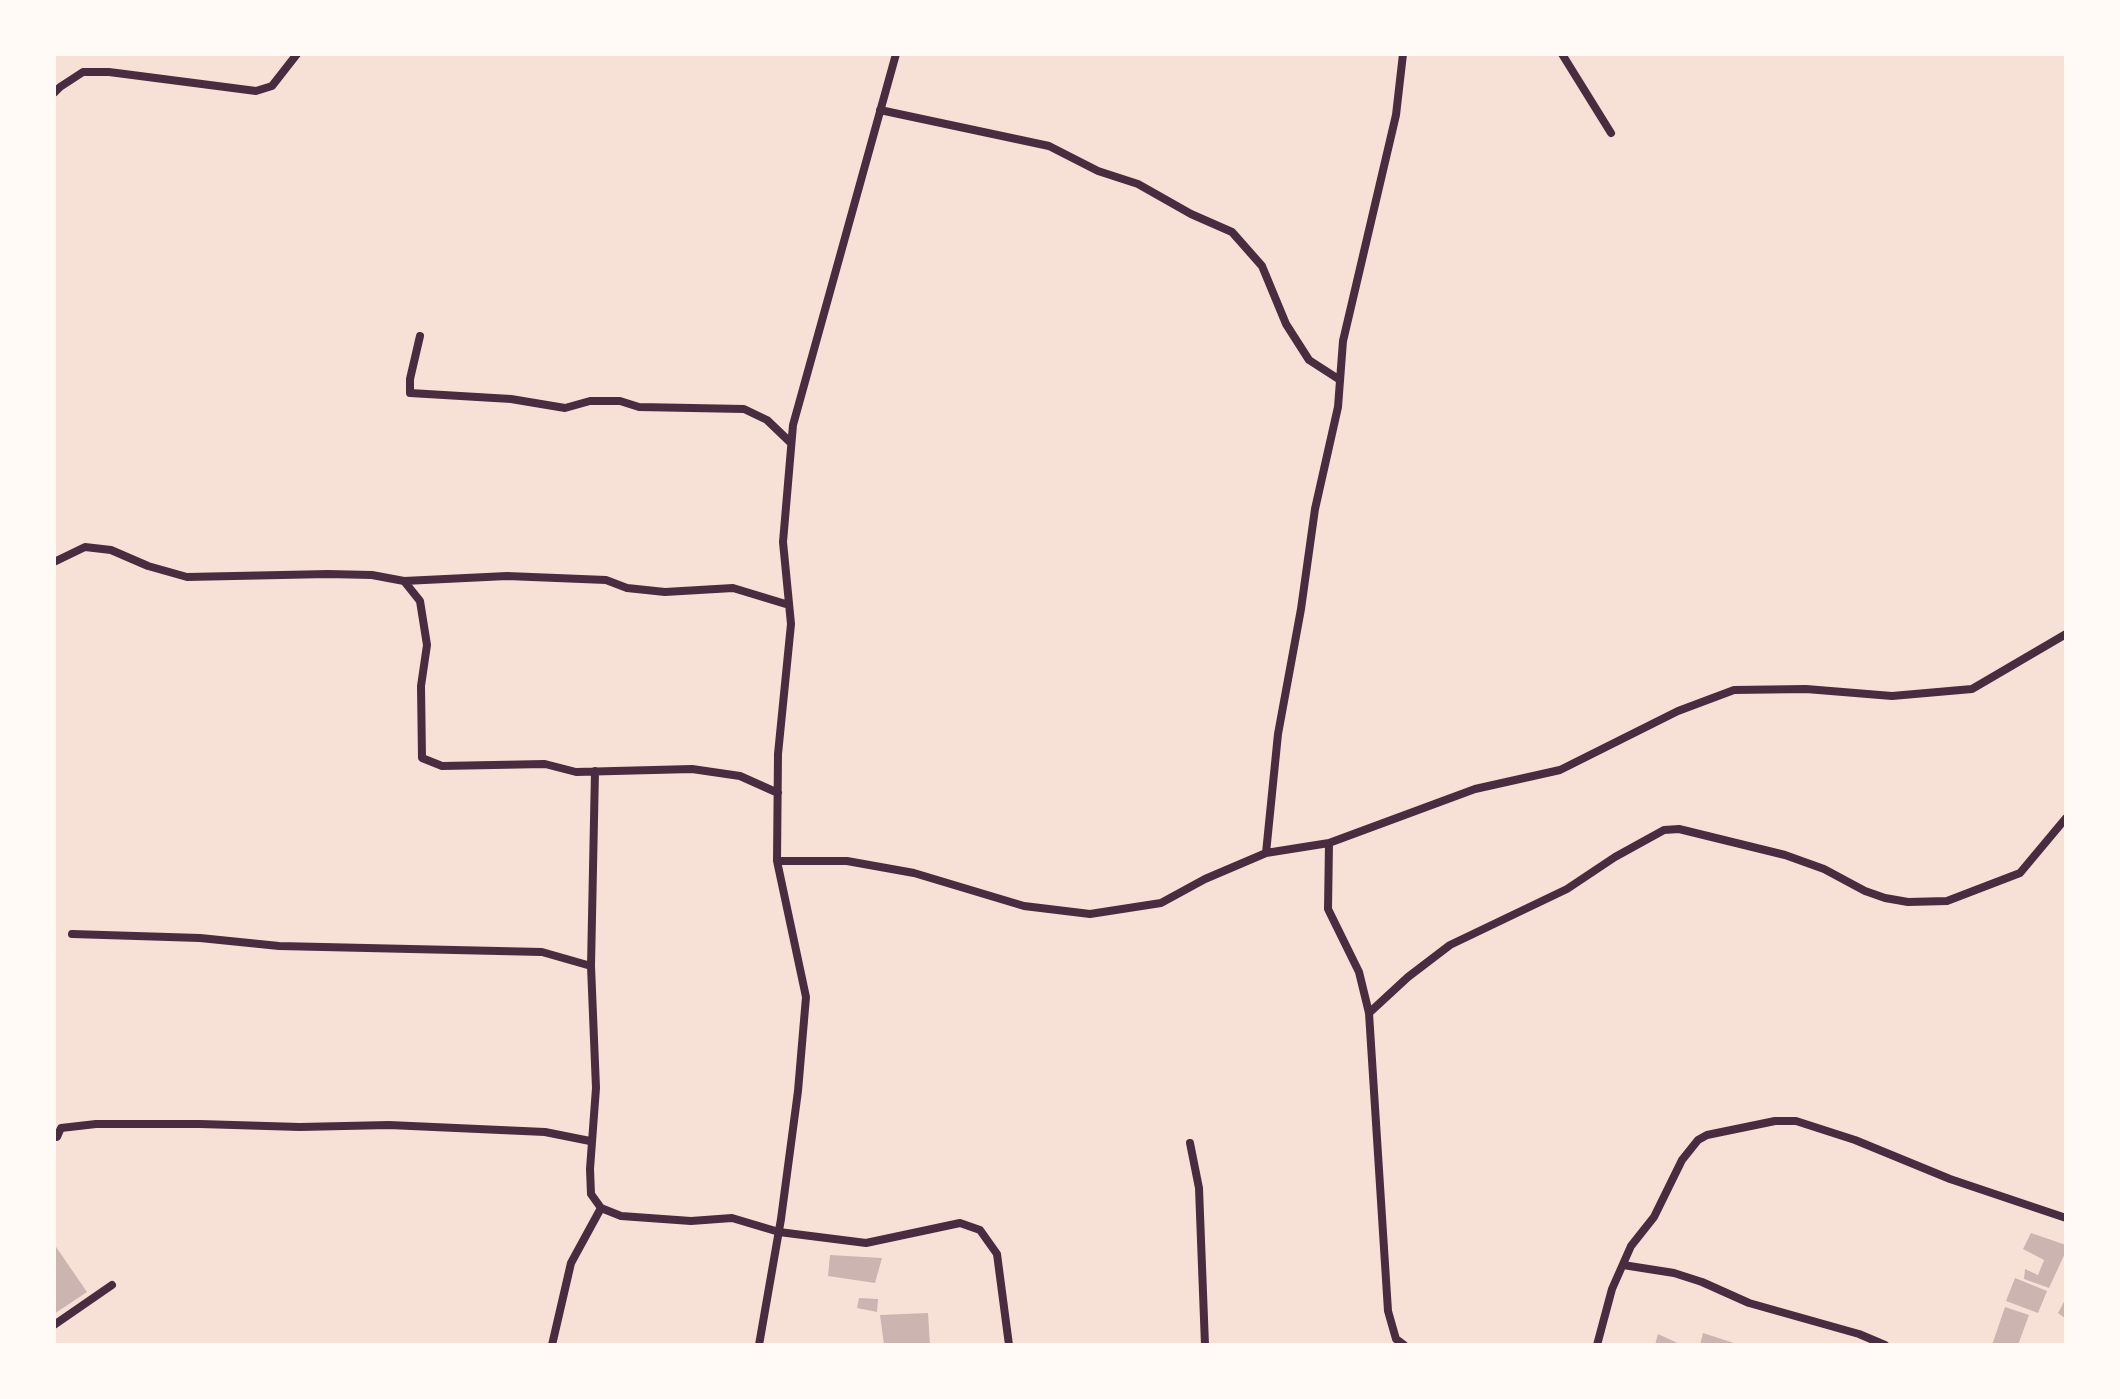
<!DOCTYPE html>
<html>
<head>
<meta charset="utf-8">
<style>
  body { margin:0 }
  #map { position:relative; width:2120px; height:1399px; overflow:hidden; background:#f7e1d7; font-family:"Fira Sans",sans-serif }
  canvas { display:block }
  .frame { position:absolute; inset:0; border:56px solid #fffaf5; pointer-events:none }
</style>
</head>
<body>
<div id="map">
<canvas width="2120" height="1399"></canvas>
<div class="frame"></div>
</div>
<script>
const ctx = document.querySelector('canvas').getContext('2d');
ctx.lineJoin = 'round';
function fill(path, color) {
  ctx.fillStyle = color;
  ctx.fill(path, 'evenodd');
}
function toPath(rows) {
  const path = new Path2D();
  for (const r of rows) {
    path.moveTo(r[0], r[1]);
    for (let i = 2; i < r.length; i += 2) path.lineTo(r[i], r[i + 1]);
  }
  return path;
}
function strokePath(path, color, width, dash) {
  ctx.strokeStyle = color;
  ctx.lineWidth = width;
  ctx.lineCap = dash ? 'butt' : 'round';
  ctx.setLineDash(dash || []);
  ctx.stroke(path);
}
const building = toPath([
  [2031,1233,2066,1245,2066,1251,2049,1288,2024,1279,2025,1269,2038,1275,2044,1260,2023,1249],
  [54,1244,87,1292,54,1314],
  [830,1255,882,1258,875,1283,828,1276],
  [2015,1278,2047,1291,2038,1313,2006,1301],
  [859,1298,878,1299,877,1312,857,1308],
  [2066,1298,2066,1319,2058,1313],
  [2005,1307,2029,1315,2018,1345,1992,1345],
  [928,1313,930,1345,884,1345,880,1315],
  [1703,1333,1737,1344,1737,1345,1700,1345],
  [1658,1334,1682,1345,1655,1345]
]);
const minor = toPath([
  [1562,54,1611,133],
  [54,93,60,87,83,72,109,72,256,91,272,86,297,54],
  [880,110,1049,146,1098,171,1138,184,1191,214,1232,232,1262,266,1286,324,1309,360,1340,380],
  [420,336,410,379,410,393,511,399,565,408,590,401,620,401,639,407,744,409,767,420,791,443],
  [54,562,85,547,111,550,148,566,187,577,328,574,372,575,404,581,420,601,427,645,421,686,422,758,442,766,545,764,576,772,692,769,740,776,778,793],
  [404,581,507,576,606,580,627,588,665,592,733,588,789,605],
  [595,771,591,966,596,1088,590,1169,591,1194,601,1208,621,1216,691,1221,732,1218,779,1232,866,1243,960,1223,980,1230,997,1254,1009,1345],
  [1329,843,1328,909,1359,972,1369,1013,1388,1311,1396,1339,1404,1345],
  [1266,853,1278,734,1301,609,1315,509,1338,407,1343,341,1396,115,1403,54],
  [777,861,847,861,914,873,1024,906,1090,914,1161,903,1205,879,1266,853,1329,843,1475,789,1560,770,1678,711,1734,690,1806,689,1892,696,1972,689,2066,634],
  [72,934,200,938,279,946,542,952,591,966],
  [1369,1013,1408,977,1450,945,1567,889,1615,857,1664,830,1679,829,1785,855,1824,869,1865,891,1885,898,1908,902,1947,901,2020,873,2066,818],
  [54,1137,57,1137,61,1128,96,1124,200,1124,300,1127,389,1125,545,1132,590,1141],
  [1190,1143,1199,1188,1205,1345],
  [1623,1265,1674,1273,1702,1282,1749,1303,1859,1334,1885,1345],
  [54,1325,112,1285],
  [552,1345,571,1263,601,1208],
  [759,1345,781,1219,798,1091,806,997,777,861,778,754,791,624,783,542,793,425,896,54],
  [1597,1345,1612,1289,1631,1246,1654,1217,1682,1160,1698,1140,1707,1135,1775,1121,1796,1121,1855,1140,1950,1179,2066,1218]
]);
fill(building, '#ccb4b1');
strokePath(minor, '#4a2c40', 8);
</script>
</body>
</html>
